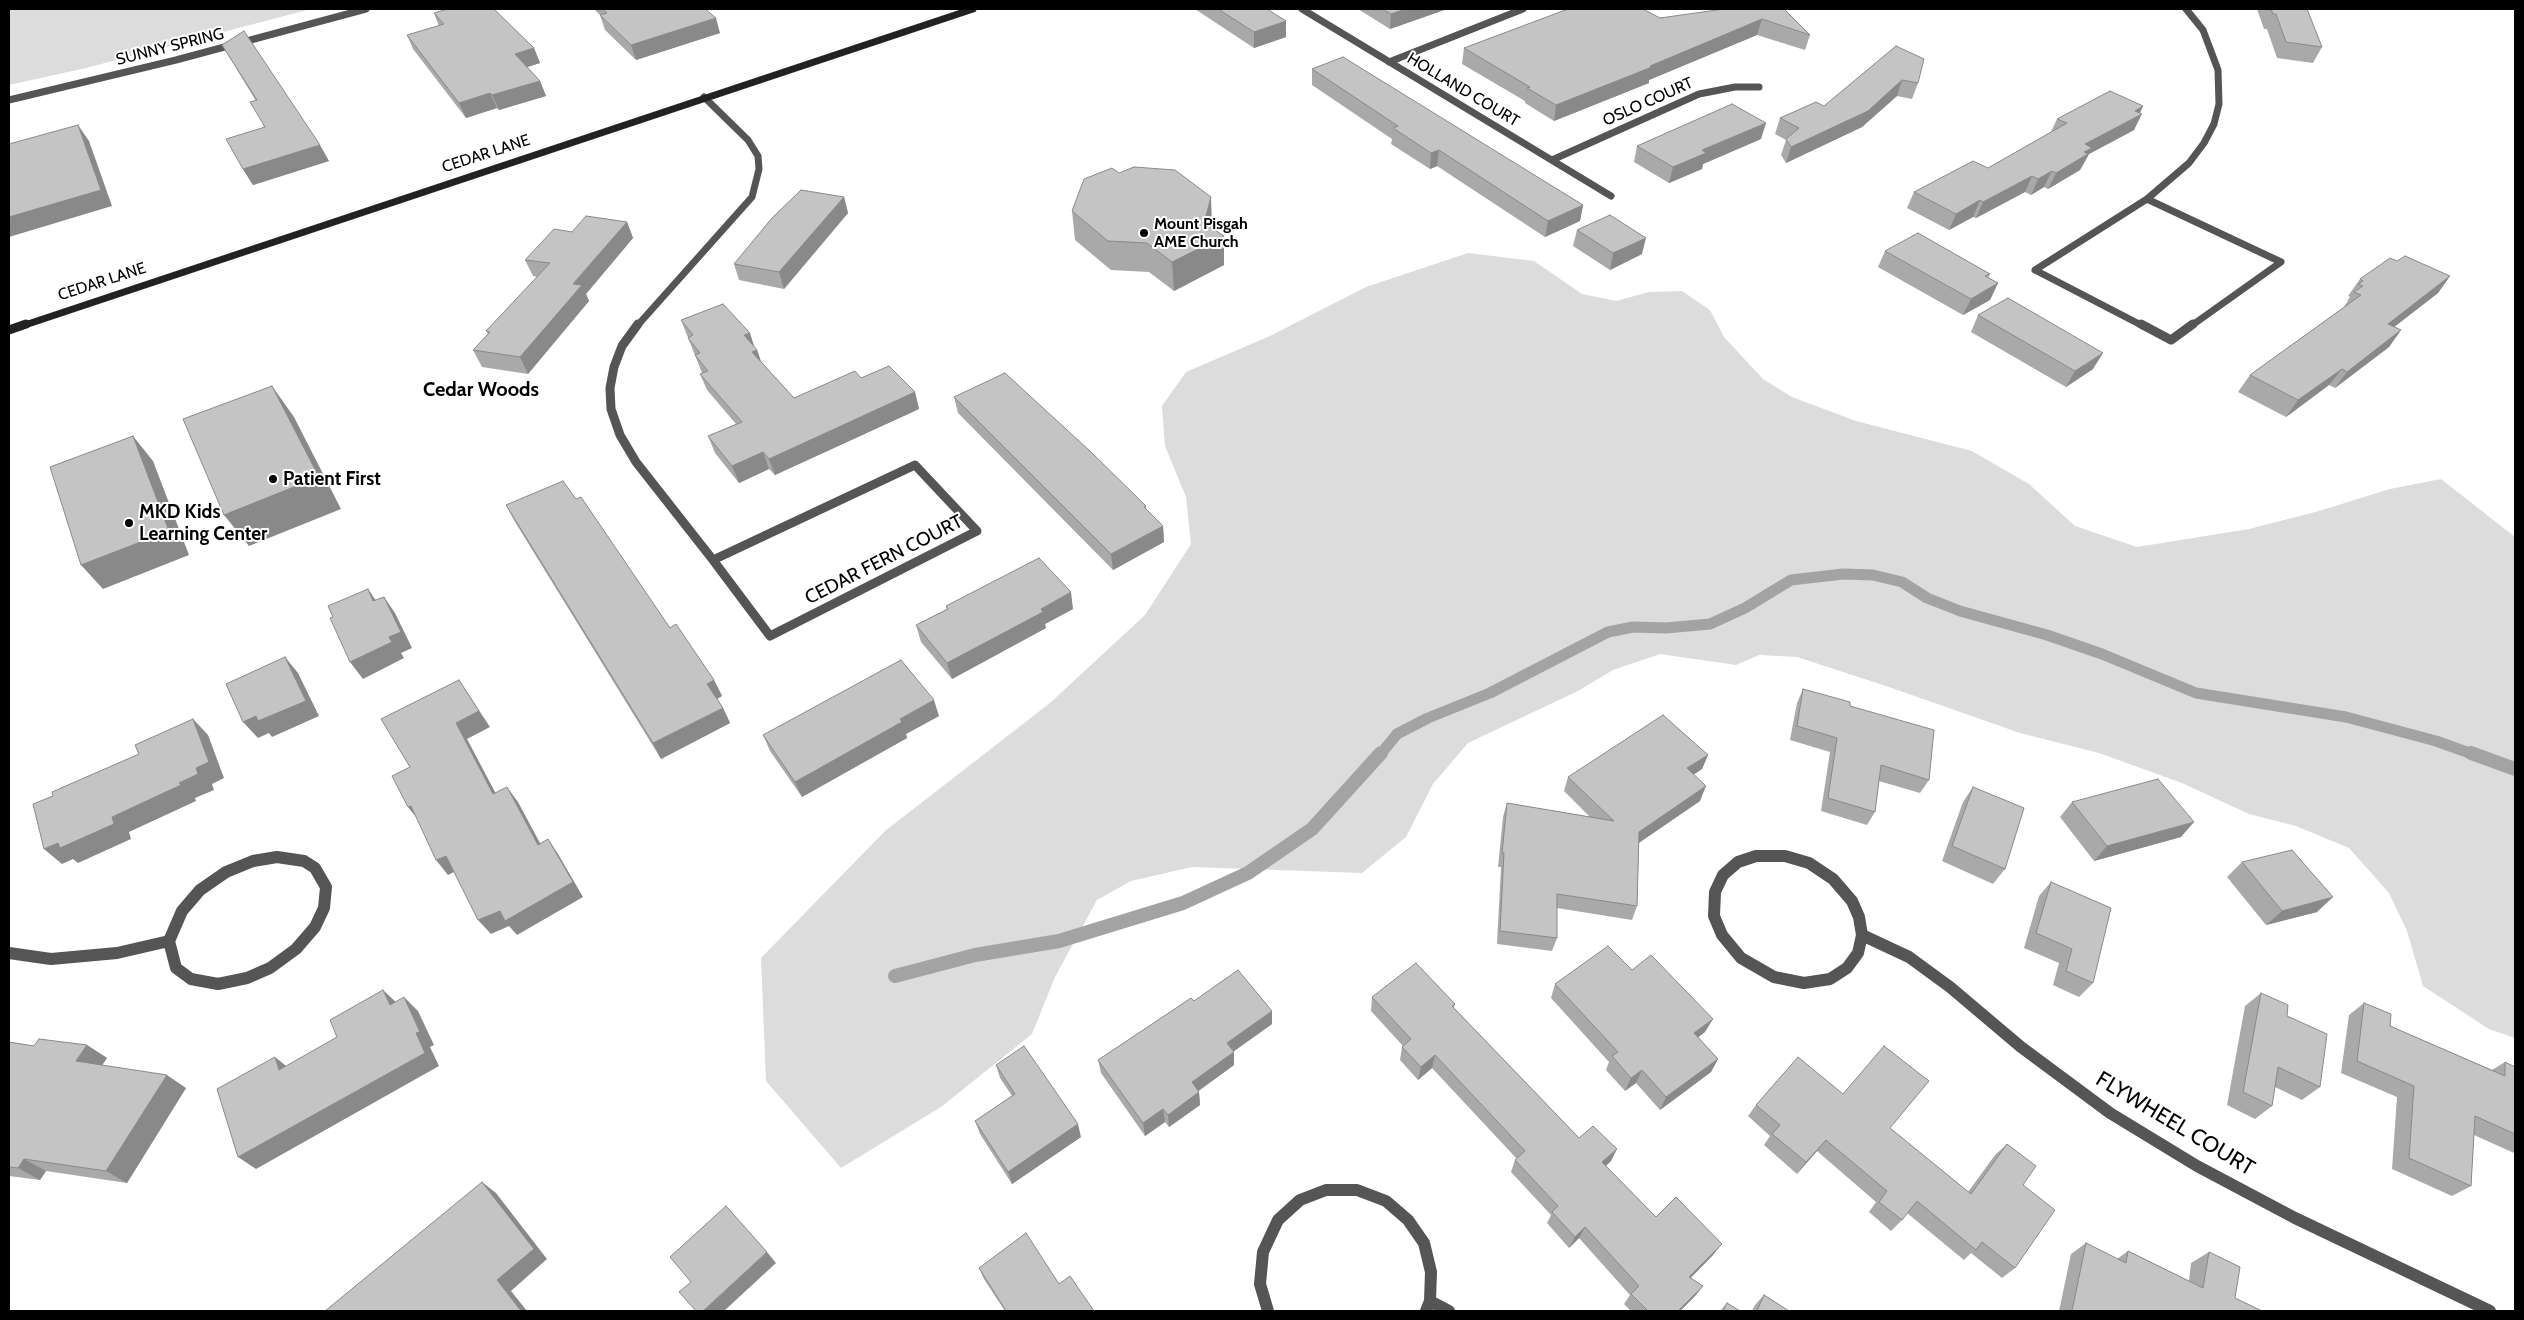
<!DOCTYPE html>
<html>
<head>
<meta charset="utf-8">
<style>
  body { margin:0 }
  #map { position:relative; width:2524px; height:1320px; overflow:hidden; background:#fff; font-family:Cabin,sans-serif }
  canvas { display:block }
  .frame { position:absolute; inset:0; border:10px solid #000; pointer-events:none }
</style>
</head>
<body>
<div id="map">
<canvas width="2524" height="1320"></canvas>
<div class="frame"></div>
</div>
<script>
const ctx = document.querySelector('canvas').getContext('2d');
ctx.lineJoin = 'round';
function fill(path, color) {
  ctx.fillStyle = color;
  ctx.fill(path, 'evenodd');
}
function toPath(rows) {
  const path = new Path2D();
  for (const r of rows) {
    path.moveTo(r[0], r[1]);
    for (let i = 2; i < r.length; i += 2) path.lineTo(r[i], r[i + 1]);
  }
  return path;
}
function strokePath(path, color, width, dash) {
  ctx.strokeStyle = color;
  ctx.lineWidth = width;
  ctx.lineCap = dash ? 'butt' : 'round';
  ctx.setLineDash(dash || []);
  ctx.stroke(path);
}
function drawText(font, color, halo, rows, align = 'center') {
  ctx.font = font + ' Cabin,sans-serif';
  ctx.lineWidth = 4;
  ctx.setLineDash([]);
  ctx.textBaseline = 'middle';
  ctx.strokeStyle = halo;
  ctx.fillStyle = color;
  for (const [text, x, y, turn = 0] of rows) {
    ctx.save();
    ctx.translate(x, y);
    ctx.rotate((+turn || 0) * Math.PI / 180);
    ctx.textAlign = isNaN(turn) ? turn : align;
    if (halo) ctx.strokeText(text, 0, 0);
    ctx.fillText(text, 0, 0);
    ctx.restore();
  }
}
const green = toPath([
  [9,9,311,9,86,68,9,85],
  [1468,253,1534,261,1582,294,1616,301,1649,292,1682,291,1710,310,1724,337,1763,379,1792,397,1856,421,1972,451,2029,484,2075,526,2137,547,2249,529,2319,511,2390,489,2441,479,2515,537,2515,1038,2489,1029,2423,986,2407,931,2389,893,2349,848,2296,826,2249,814,2182,783,2099,753,2020,733,1886,686,1797,657,1759,655,1736,665,1660,654,1613,670,1578,691,1468,743,1433,784,1406,837,1362,873,1192,867,1131,881,1097,900,1055,977,1032,1034,941,1107,841,1168,766,1081,761,958,885,831,1050,703,1145,615,1191,544,1186,497,1165,446,1162,406,1186,372,1270,336,1366,287]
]);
const streamFar1 = toPath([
  [1380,755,1397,734,1428,718,1490,693,1608,632,1633,627,1666,628,1710,624,1745,608,1791,580,1843,574,1873,575,1902,582,1927,598,1960,611,2047,635,2102,654,2196,693,2346,717,2436,741,2475,755]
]);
const stream = toPath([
  [2471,753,2515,769],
  [895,976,975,955,1059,941,1183,903,1248,873,1312,829,1381,753]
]);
const streetFar2 = toPath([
  [1302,9,1611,196],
  [1389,62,1523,9],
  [9,100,176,60,366,9],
  [1552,160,1699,94,1735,87,1759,87],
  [2147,199,2281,262,2191,326],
  [2147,199,2189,163,2204,143,2214,124,2219,104,2218,70,2203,30,2186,9],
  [637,326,752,197,759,169,758,156,748,140,704,97],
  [2143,326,2035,270,2147,199]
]);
const streetFar1 = toPath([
  [638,324,622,346,614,367,610,388,611,409,620,435,636,462,713,560],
  [2141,324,2171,340,2193,324],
  [915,465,977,531,770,636,713,560,915,465]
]);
const street = toPath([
  [1756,856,1785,856,1809,863,1833,879,1852,901,1859,917,1862,935,1858,953,1847,968,1830,979,1804,983,1774,977,1741,958,1722,935,1714,916,1715,892,1723,875,1738,862,1756,856],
  [277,857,304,861,315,868,326,887,324,908,315,927,296,949,270,968,247,978,218,984,191,979,176,968,169,941,182,911,200,890,226,872,253,861,277,857],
  [1862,935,1909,957,1950,987,2021,1047,2110,1113,2197,1166,2295,1218,2490,1311],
  [9,953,51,959,117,953,169,941],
  [1430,1301,1449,1311],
  [1268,1311,1260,1284,1263,1252,1278,1220,1300,1200,1326,1190,1357,1190,1386,1201,1408,1220,1424,1243,1431,1272,1430,1301,1426,1311]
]);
const secondaryFar1 = toPath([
  [22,326,973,9]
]);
const secondary = toPath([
  [9,330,26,324]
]);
const wall = toPath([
  [594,9,705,9,720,33,636,60,605,30,600,15],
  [1195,9,1267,9,1286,37,1254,48],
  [1358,9,1447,9,1390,29],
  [1784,9,1810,35,1805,50,1757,35,1649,80,1649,83,1554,121,1525,103,1525,101,1462,64,1464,48,1660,18],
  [2257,9,2307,9,2322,47,2313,63,2277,58,2267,29,2264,29],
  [434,13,534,48,540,63,527,67,540,81,546,96,499,110,497,108,466,118,413,49,407,35,439,26],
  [222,45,329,161,253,185,243,169,264,127,256,101],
  [1896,46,1918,83,1912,99,1897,96,1862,127,1786,163,1781,155,1786,140,1775,134,1780,118,1824,106],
  [1312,69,1583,205,1580,221,1545,237,1437,166,1430,169,1391,144,1392,139,1312,85],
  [2143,106,2140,113,2134,130,2089,154,2080,170,2048,189,2044,187,2031,195,2025,192,1976,218,1973,217,1949,230,1907,208,1914,192,1988,168,2051,132,2057,119],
  [1761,139,1703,164,1702,169,1669,183,1634,162,1637,146],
  [1119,173,1212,226,1211,228,1224,265,1174,291,1149,272,1111,270,1075,240,1072,211],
  [844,197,848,213,784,289,739,280,734,264],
  [627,222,633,238,586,294,589,301,528,374,482,367,473,350,488,334,486,331,537,277,533,276,525,260,572,232],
  [1577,230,1642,254,1610,270,1573,246],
  [1885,251,1990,274,1988,278,1998,283,1990,300,1963,315,1878,267],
  [2397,261,2450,276,2438,293,2394,327,2401,330,2389,347,2335,388,2329,385,2286,417,2238,392,2250,375,2343,308,2348,301,2347,301,2350,297,2348,296,2360,279],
  [1978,315,2093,369,2066,387,1971,332],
  [681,320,754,347,757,350,761,362,794,398,861,378,915,392,919,409,775,475,769,469,739,483,715,453,708,436,736,424,707,390,700,374,702,373],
  [954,397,1146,506,1146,509,1163,526,1164,542,1113,570,958,413],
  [576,499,670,628,714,680,722,696,717,699,723,708,730,723,661,759,515,522,506,505],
  [946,606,1073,609,1045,624,1046,628,952,679,921,642,916,625,947,609],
  [1803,689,1850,706,1929,780,1920,793,1879,781,1875,812,1867,825,1821,811,1830,752,1790,740,1797,703],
  [939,716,906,734,907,738,802,797,770,751,763,735],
  [1708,755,1702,769,1693,775,1700,801,1639,843,1637,906,1632,920,1557,908,1557,938,1552,951,1497,944,1501,867,1498,867,1503,817,1507,803,1590,817,1564,791,1568,777],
  [1973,787,2005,869,1993,884,1942,861,1963,802],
  [2072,802,2181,837,2094,861,2060,817],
  [2242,862,2317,912,2266,925,2227,877],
  [2051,882,2093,983,2079,997,2053,985,2059,963,2024,948,2039,896],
  [1632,970,1705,1032,1698,1037,1718,1059,1711,1072,1660,1110,1636,1083,1625,1091,1606,1070,1609,1062,1551,998,1555,984],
  [2261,993,2287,1016,2320,1087,2302,1100,2275,1087,2272,1106,2255,1119,2227,1105,2245,1006],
  [1372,997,1455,1004,1454,1008,1579,1138,1611,1161,1606,1166,1656,1217,1713,1255,1691,1278,1703,1286,1695,1296,1680,1311,1631,1311,1624,1304,1630,1295,1579,1238,1569,1248,1547,1223,1551,1215,1511,1172,1515,1160,1517,1159,1432,1068,1418,1080,1400,1060,1402,1047,1403,1046,1371,1011],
  [1194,1001,1272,1024,1233,1052,1234,1065,1198,1091,1199,1092,1200,1105,1169,1127,1165,1122,1145,1136,1101,1073,1098,1060],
  [2364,1003,2390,1026,2492,1070,2505,1062,2515,1067,2515,1152,2514,1153,2474,1135,2471,1186,2452,1196,2392,1169,2397,1097,2341,1073,2349,1015],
  [9,1042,34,1046,87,1045,107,1058,102,1065,186,1088,127,1183,46,1171,40,1180,9,1176],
  [996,1065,1081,1137,1012,1184,980,1134,975,1121,1012,1096,1000,1078],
  [1843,1094,1890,1128,1968,1192,1995,1155,2007,1144,2023,1185,2015,1268,2002,1278,1971,1253,1964,1260,1907,1213,1902,1220,1891,1231,1869,1212,1876,1202,1817,1151,1797,1174,1764,1145,1770,1136,1748,1116,1756,1105],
  [2086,1243,2117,1259,2128,1251,2189,1281,2191,1263,2209,1252,2235,1298,2262,1311,2059,1311,2071,1254],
  [979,1268,1059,1284,1094,1311,1005,1311,984,1279],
  [1764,1295,1789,1311,1752,1311,1755,1305],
  [1727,1303,1740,1311,1720,1311]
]);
const shadedWall = toPath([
  [1406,9,1447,9,1390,29,1391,14],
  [716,18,720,33,636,60,631,45],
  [1762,19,1757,35,1649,80,1649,83,1554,121,1556,105],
  [1286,21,1286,37,1254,48,1254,32],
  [534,48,540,63,521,69,515,54],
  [1902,80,1897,96,1862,127,1786,163,1791,147],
  [540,81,546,96,499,110,492,95],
  [490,93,497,108,466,118,459,103],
  [2143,106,2138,116,2142,114,2134,130,2089,154,2080,170,2048,189,2056,173,2085,144,2135,111],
  [1766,123,1761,139,1703,164,1702,169,1669,183,1673,167,1702,150],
  [78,125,89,141,112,206,9,237,9,217],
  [320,145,329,161,253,185,243,169],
  [1439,150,1437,166,1430,169,1431,153],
  [2052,171,2044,187,2031,195,2038,179],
  [2032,176,2025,192,1976,218,1983,202],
  [844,197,848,213,784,289,779,272],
  [1211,197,1212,226,1207,245,1224,236,1224,265,1174,291,1172,262,1204,223],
  [1980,200,1973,217,1949,230,1956,214],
  [1583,205,1580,221,1545,237,1548,221],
  [627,222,633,238,586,294,589,301,528,374,520,357,573,284],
  [1646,238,1642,254,1610,270,1613,253],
  [2450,276,2438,293,2376,341,2388,324],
  [1998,283,1990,300,1963,315,1971,299],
  [2401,330,2389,347,2335,388,2347,372],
  [750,333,755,349,744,335],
  [757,350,763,367,752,352],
  [2103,353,2093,369,2066,387,2075,371],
  [2342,369,2329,385,2286,417,2298,400],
  [272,386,294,417,341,509,249,546,224,515],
  [915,392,919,409,775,475,769,459],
  [133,436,153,461,189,555,103,589,81,565],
  [763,452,769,469,739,483,732,466],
  [1163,526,1164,542,1113,570,1111,554],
  [368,589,379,605,373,601],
  [1071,592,1073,609,1045,624,1046,628,952,679,947,663,1041,609],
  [384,597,395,613,412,648,401,653,404,658,363,679,350,662,389,637],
  [285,657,298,673,319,716,272,737,269,733,258,738,243,722],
  [459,680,490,727,467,739,504,809,493,794,456,723],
  [714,680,722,696,715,700,707,684],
  [934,700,939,716,906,734,907,738,802,797,795,782,900,719],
  [723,708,730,723,661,759,653,743],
  [193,719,208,735,224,778,212,784,214,790,195,798,196,801,129,832,131,839,78,863,73,859,62,864,44,849,112,817,179,783,196,768],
  [1708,755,1702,769,1681,783,1687,768],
  [1706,786,1700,801,1634,846,1639,832],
  [507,787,518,802,549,860,538,845],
  [411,806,420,822,408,807],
  [2194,822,2181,837,2094,861,2107,846],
  [548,839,558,854,583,897,517,935,509,926,491,934,478,920],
  [446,856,458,870,448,875,436,860],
  [2333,897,2317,912,2266,925,2282,911],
  [383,990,398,1004,390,1005],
  [404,997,418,1011,434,1045,430,1047,439,1066,256,1169,238,1157,416,1033],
  [1272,1011,1272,1024,1227,1056,1227,1043],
  [1713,1019,1705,1032,1687,1046,1694,1033],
  [87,1045,107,1058,96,1074,76,1061],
  [1234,1052,1234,1065,1193,1095,1192,1082],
  [1435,1055,1432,1068,1418,1080,1421,1067],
  [275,1057,291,1070,279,1070],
  [1718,1059,1711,1072,1660,1110,1666,1097],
  [1642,1070,1636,1083,1625,1091,1631,1078],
  [167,1075,186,1088,127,1183,106,1171],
  [1199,1092,1200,1105,1169,1127,1168,1115],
  [1163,1109,1165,1122,1145,1136,1143,1123],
  [1078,1124,1081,1137,1012,1184,1008,1172],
  [1826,1140,1817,1151,1797,1174,1806,1162],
  [1617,1149,1611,1161,1596,1174,1602,1162],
  [24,1159,46,1171,40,1180,18,1168],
  [482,1182,496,1193,547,1259,511,1291,527,1311,521,1311,497,1280],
  [1585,1227,1579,1238,1569,1248,1575,1237],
  [1722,1244,1713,1255,1681,1287,1689,1277],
  [767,1252,776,1263,724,1311,703,1311],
  [1703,1286,1695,1296,1680,1311,1678,1311]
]);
const building = toPath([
  [448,9,494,9,534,48,515,54,540,81,492,95,490,93,459,103,407,35,444,24,434,13,448,9],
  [603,9,705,9,716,18,631,45,600,15,607,13,603,9],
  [1218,9,1267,9,1286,21,1254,32,1218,9],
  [1382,9,1406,9,1391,14,1382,9],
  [1568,9,1643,9,1660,18,1724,9,1784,9,1810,35,1762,19,1650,66,1652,67,1556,105,1527,88,1530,87,1464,48,1568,9],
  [2271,9,2307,9,2322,47,2286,42,2276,14,2273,14,2271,9],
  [244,31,320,145,243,169,226,139,265,127,250,102,257,100,222,45,244,31],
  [1896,46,1924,59,1918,83,1902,80,1868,111,1791,147,1786,139,1799,128,1780,118,1816,102,1824,106,1896,46],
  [1343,57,1583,205,1548,221,1439,150,1431,153,1393,128,1398,126,1312,69,1343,57],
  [2110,91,2143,106,2135,111,2142,114,2085,144,2092,148,2084,152,2088,154,2056,173,2052,171,2038,179,2032,176,1983,202,1980,200,1956,214,1914,192,1973,161,1988,168,2067,123,2057,119,2110,91],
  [1732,104,1766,123,1702,150,1706,153,1673,167,1637,146,1732,104],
  [78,125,101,190,9,217,9,144,78,125],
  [1134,167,1175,170,1211,197,1204,223,1224,236,1172,262,1147,243,1108,241,1072,211,1084,179,1112,168,1119,173,1134,167],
  [801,190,844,197,779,272,734,264,772,218,801,190],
  [1610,215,1646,238,1613,253,1577,230,1610,215],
  [586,216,627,222,573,284,582,285,520,357,473,350,490,332,486,331,550,263,525,260,554,229,572,232,586,216],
  [1918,233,1990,274,1985,276,1998,283,1971,299,1885,251,1918,233],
  [2405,256,2450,276,2388,324,2401,330,2347,372,2342,369,2298,400,2250,375,2361,295,2354,292,2363,286,2358,284,2363,281,2360,279,2390,258,2397,261,2405,256],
  [2008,298,2103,353,2075,371,1978,315,2008,298],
  [723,304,750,333,744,335,757,350,752,352,794,398,855,371,861,378,889,366,915,392,769,459,763,452,732,466,708,436,742,422,700,374,708,371,695,355,700,353,688,338,693,335,681,320,723,304],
  [1005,373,1091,452,1146,506,1144,507,1163,526,1111,554,954,397,1005,373],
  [272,386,319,477,224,515,183,419,272,386],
  [133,436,169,531,81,565,50,467,133,436],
  [563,481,576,499,581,497,670,628,676,624,714,680,707,684,723,708,653,743,506,505,563,481],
  [1039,558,1071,592,1041,609,1043,612,947,663,916,625,948,609,946,606,1039,558],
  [368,589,373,601,384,597,401,632,389,637,392,642,350,662,330,618,333,617,328,606,368,589],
  [285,657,306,701,258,721,256,716,243,722,226,684,285,657],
  [901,660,934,700,900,719,902,722,795,782,763,735,901,660],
  [459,680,479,711,456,723,493,794,507,787,538,845,548,839,573,882,505,921,500,911,478,920,446,856,436,860,411,806,408,807,392,776,410,767,381,719,459,680],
  [1803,689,1850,702,1850,706,1934,730,1929,780,1881,765,1875,812,1828,798,1837,738,1797,726,1803,689],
  [1663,715,1708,755,1687,768,1706,786,1639,832,1637,906,1557,894,1557,938,1500,931,1504,853,1502,853,1507,803,1614,821,1568,777,1663,715],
  [193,719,209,762,196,768,198,774,179,783,181,785,112,817,114,824,60,848,58,843,44,849,33,804,53,796,52,792,139,754,135,745,193,719],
  [2158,779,2194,822,2107,846,2072,802,2158,779],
  [1973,787,2024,808,2005,869,1952,846,1973,787],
  [2292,850,2333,897,2282,911,2242,862,2292,850],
  [2051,882,2111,908,2093,983,2066,971,2072,949,2036,933,2051,882],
  [1608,946,1632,970,1651,955,1713,1019,1694,1033,1718,1059,1666,1097,1642,1070,1631,1078,1612,1056,1618,1052,1555,984,1608,946],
  [1416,963,1455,1004,1452,1006,1579,1138,1593,1126,1617,1149,1602,1162,1656,1217,1676,1197,1722,1244,1689,1277,1703,1286,1678,1311,1648,1311,1631,1294,1639,1286,1585,1227,1575,1237,1552,1212,1558,1206,1515,1160,1525,1151,1435,1055,1421,1067,1402,1047,1411,1039,1372,997,1416,963],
  [1238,970,1272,1011,1227,1043,1234,1052,1192,1082,1199,1092,1168,1115,1163,1109,1143,1123,1098,1060,1191,998,1194,1001,1238,970],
  [383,990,390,1005,404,997,420,1032,416,1033,425,1053,238,1157,217,1089,275,1057,279,1070,337,1037,330,1020,383,990],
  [2261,993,2288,1005,2287,1016,2327,1034,2320,1087,2278,1067,2272,1106,2243,1092,2261,993],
  [2364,1003,2391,1014,2390,1026,2505,1076,2505,1062,2515,1067,2515,1134,2475,1116,2471,1186,2409,1158,2414,1086,2357,1061,2364,1003],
  [39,1039,87,1045,76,1061,167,1075,106,1171,24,1159,18,1168,9,1167,9,1042,34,1046,39,1039],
  [1024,1046,1078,1124,1008,1172,975,1121,1015,1094,996,1065,1024,1046],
  [1884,1046,1929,1081,1890,1128,1971,1194,2007,1144,2036,1166,2023,1185,2055,1210,2015,1268,1982,1242,1976,1250,1917,1201,1902,1220,1879,1202,1887,1191,1826,1140,1806,1162,1772,1134,1780,1125,1756,1105,1798,1057,1843,1094,1884,1046],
  [482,1182,534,1249,497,1280,521,1311,325,1311,482,1182],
  [726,1206,767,1252,703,1311,696,1311,679,1292,691,1282,670,1257,726,1206],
  [1026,1233,1059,1284,1070,1276,1094,1311,1006,1311,979,1268,1026,1233],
  [2086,1243,2126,1263,2128,1251,2203,1288,2209,1252,2240,1267,2235,1298,2262,1311,2072,1311,2086,1243],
  [1764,1295,1789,1311,1757,1311,1764,1295],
  [1727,1303,1740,1311,1723,1311,1727,1303]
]);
const markers = [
  [1144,233,5,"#000"],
  [273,479,5,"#000"],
  [129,523,5,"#000"]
];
const farStreetnames = [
  ["SUNNY SPRING",170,47,-14],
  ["HOLLAND COURT",1463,90,31],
  ["OSLO COURT",1648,102,-24],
  ["CEDAR LANE",486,154,-18],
  ["CEDAR LANE",102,282,-18]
];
const farPoinames = [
  ["Mount Pisgah",1154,224],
  ["AME Church",1154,242]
];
const poiNames = [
  ["Patient First",283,479],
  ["MKD Kids",139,512],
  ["Learning Center",139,534]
];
const streetNames = [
  ["CEDAR FERN COURT",884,560,-27]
];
const neighbourhoodNames = [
  ["Cedar Woods",481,390]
];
const nearStreetnames = [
  ["FLYWHEEL COURT",2175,1124,31]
];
fill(green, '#dcdcdc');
strokePath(streamFar1, '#a3a3a3', 11);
strokePath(stream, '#a3a3a3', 14);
strokePath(streetFar2, '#555', 7);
strokePath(streetFar1, '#555', 9);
strokePath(street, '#555', 12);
strokePath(secondaryFar1, '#222', 7);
strokePath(secondary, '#222', 9);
fill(wall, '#a9a9a9');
fill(shadedWall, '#898989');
fill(building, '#c4c4c4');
strokePath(building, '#898989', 1);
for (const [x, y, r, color] of markers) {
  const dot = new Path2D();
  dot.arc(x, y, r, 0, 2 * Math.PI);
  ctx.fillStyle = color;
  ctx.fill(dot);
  strokePath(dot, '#fff', 2);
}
drawText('16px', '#000', '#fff', farStreetnames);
drawText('bold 16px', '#000', '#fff', farPoinames, 'left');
drawText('bold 19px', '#000', '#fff', poiNames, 'left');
drawText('19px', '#000', '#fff', streetNames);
drawText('bold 20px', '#000', '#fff', neighbourhoodNames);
drawText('22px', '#000', '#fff', nearStreetnames);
</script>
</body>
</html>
